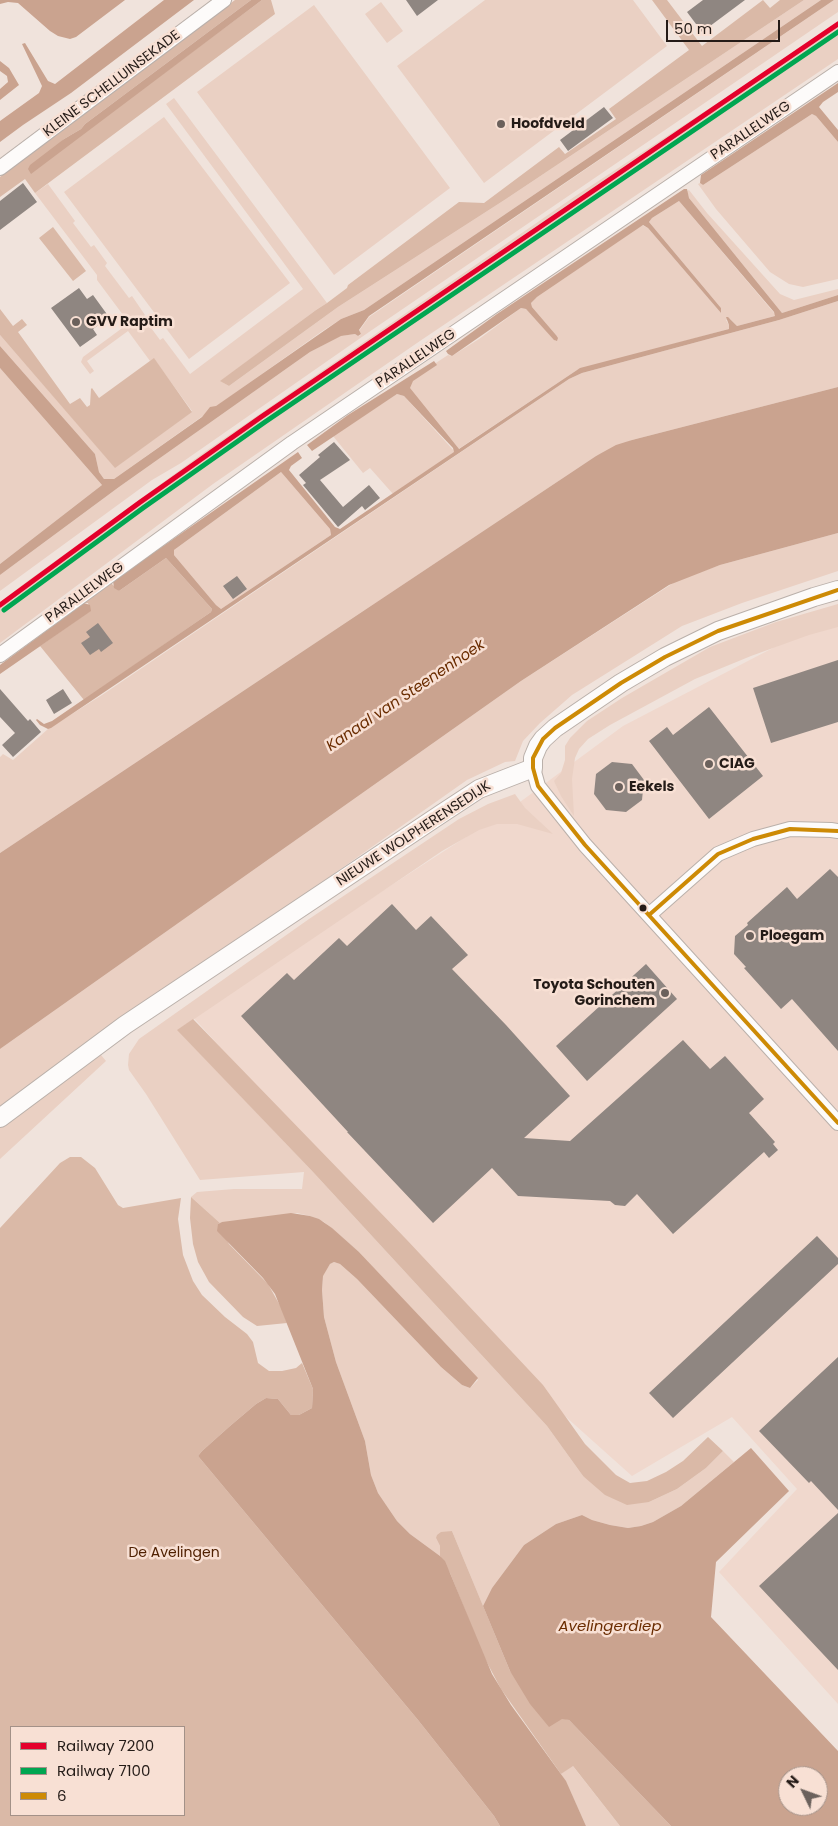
<!DOCTYPE html>
<html>
<head>
<meta charset="utf-8">
<style>
  body { margin:0 }
  #map { position:relative; width:838px; height:1826px; overflow:hidden; background:#f0e3dc; font-family:Poppins,sans-serif }
  canvas { display:block }
  .legend { position:absolute; left:10px; top:1726px; width:175px; height:90px; box-sizing:border-box; background:#f8e0d4; border:1px solid #a39188; margin:0; padding:6px 9px; list-style:none; font-size:15px; color:#241b17 }
  .legend li { display:flex; align-items:center; gap:10px; height:25px }
  .legend b { width:25px; border:1px solid #a39188 }
  .north { position:absolute; left:778px; top:1766px; width:50px; height:50px; box-sizing:border-box; background:#f8e0d4; border:1px solid #a39188; border-radius:50%; rotate:312deg; font-size:14px; font-weight:700; line-height:20px; text-align:center; color:#241b17 }
  .north::after { content:''; display:block; margin:auto; width:18px; height:22px; background:#6b615c; clip-path:polygon(50% 0,100% 100%,50% 72%,0 100%) }
  .scale { position:absolute; left:666px; top:20px; width:114px; height:22px; box-sizing:border-box; border:2px solid #241b17; border-top:0; padding-left:6px; font-size:15px; line-height:18px; white-space:nowrap; color:#241b17; -webkit-text-stroke:4px #f8e0d4; paint-order:stroke }
</style>
</head>
<body>
<div id="map">
<canvas width="838" height="1826"></canvas>
<ul class="legend">
<li><b style="height:6px;background:#e4002b"></b>Railway 7200</li>
<li><b style="height:6px;background:#00a651"></b>Railway 7100</li>
<li><b style="height:6px;background:#cd8a05"></b>6</li>
</ul>
<div class="north">N</div>
<div class="scale">50 m</div>
</div>
<script>
const ctx = document.querySelector('canvas').getContext('2d');
ctx.lineJoin = 'round';
function fill(path, color) {
  ctx.fillStyle = color;
  ctx.fill(path, 'evenodd');
}
function toPath(rows) {
  const path = new Path2D();
  for (const r of rows) {
    path.moveTo(r[0], r[1]);
    for (let i = 2; i < r.length; i += 2) path.lineTo(r[i], r[i + 1]);
  }
  return path;
}
function strokePath(path, color, width, dash) {
  ctx.strokeStyle = color;
  ctx.lineWidth = width;
  ctx.lineCap = dash ? 'butt' : 'round';
  ctx.setLineDash(dash || []);
  ctx.stroke(path);
}
function drawText(font, color, halo, rows, align = 'center') {
  ctx.font = font + ' Poppins,sans-serif';
  ctx.lineWidth = 5;
  ctx.setLineDash([]);
  ctx.textBaseline = 'middle';
  ctx.strokeStyle = halo;
  ctx.fillStyle = color;
  for (const [text, x, y, turn = 0] of rows) {
    ctx.save();
    ctx.translate(x, y);
    ctx.rotate((+turn || 0) * Math.PI / 180);
    ctx.textAlign = isNaN(turn) ? turn : align;
    if (halo) ctx.strokeText(text, 0, 0);
    ctx.fillText(text, 0, 0);
    ctx.restore();
  }
}
const built = toPath([
  [838,618,838,1704,719,1572,797,1489,732,1417,632,1476,518,1374,191,1015,520,802,623,726,817,625]
]);
const green = toPath([
  [485,0,633,0,667,46,484,183,397,66],
  [804,0,821,0,364,310,341,319,321,332,114,479,104,479,99,472,95,454,0,346,0,335,115,467,192,411,154,359,150,361,128,331,87,361,94,371,90,374,81,362,83,357,129,323,97,280,97,275,35,193,48,184,75,221,73,223,91,247,94,245,107,263,105,266,129,298,132,296,145,315,143,317,160,340,163,338,190,374,303,289,166,104,174,98,327,303,316,310,221,381,229,386,338,307,506,199],
  [834,0,838,0,838,12,369,332,181,463,152,480,0,591,0,575,119,487,310,352,340,336,355,334,358,336,361,335,359,331,369,317],
  [381,2,403,31,387,43,365,14],
  [314,5,450,188,334,275,197,92],
  [838,24,838,59,417,343,213,484,0,643,0,602,25,583,206,451,574,197],
  [812,114,816,116,838,142,838,279,803,287,789,284,770,272,716,209,698,184,700,183,703,185],
  [164,117,290,283,189,359,64,192],
  [689,190,707,213,780,294,794,300,838,289,838,295,782,313,689,198,687,191],
  [679,201,775,314,775,316,737,326,730,319,726,320,729,325,729,329,577,370,457,450,401,386,448,355,452,356,479,339,521,308,526,309,556,341,556,335,532,307,531,303,537,297,642,225,648,228,721,313,721,308,649,222,652,218],
  [838,301,838,387,632,440,596,456,0,853,0,757,3,754,13,760,48,729,102,695,569,379,582,373,779,320],
  [0,368,102,485,0,564],
  [397,394,404,396,455,452,393,494,370,468,363,473,333,436],
  [281,472,330,529,331,535,221,609,216,605,174,555,174,550],
  [838,533,838,571,742,603,682,626,572,695,540,723,523,741,515,761,505,762,467,780,217,956,30,1084,0,1109,0,1049,521,681,678,580,720,565],
  [838,604,838,627,809,635,751,656,695,679,610,725,588,739,579,749,575,758,572,779,574,816,561,796,554,781,561,773,565,760,565,746,570,738,587,721,622,698,710,647,776,622],
  [515,794,525,808,553,834,517,824,497,824,479,830,442,851,178,1030,313,1172,547,1426,583,1476,649,1502,677,1489,706,1468,723,1451,734,1462,681,1506,653,1522,641,1526,628,1528,610,1525,592,1520,582,1515,556,1524,524,1545,492,1588,483,1606,452,1531,436,1538,440,1546,440,1556,410,1534,397,1521,378,1493,371,1475,365,1441,336,1362,324,1317,322,1290,323,1275,330,1264,334,1262,340,1264,357,1279,441,1367,462,1385,470,1388,478,1380,359,1252,324,1222,310,1216,297,1213,220,1223,191,1197,197,1192,234,1189,302,1189,304,1172,200,1180,146,1094,129,1070,128,1065,129,1054,139,1039,309,919,459,819,488,804],
  [101,1055,106,1061,0,1159,0,1127,21,1109,98,1056],
  [572,1765,620,1826,586,1826,567,1784,561,1774]
]);
const forest = toPath([
  [235,0,251,0,85,124,81,129,64,139,39,166,262,0,271,0,275,14,35,193,25,179,0,197,0,177,15,164],
  [652,0,667,0,702,46,763,0,770,8,780,0,804,0,506,199,338,307,229,386,220,381,316,310,327,303,347,288,348,285,459,202,484,203,559,147,565,154,616,119,609,109,689,50],
  [53,227,86,271,73,281,39,238],
  [0,309,13,326,22,319,27,325,18,332,70,404,80,398,87,407,90,405,91,389,92,388,99,398,154,358,192,412,115,468,0,335],
  [166,558,212,609,211,612,84,700,40,646,90,611,88,603,84,603,113,581,112,584,119,591],
  [193,1019,406,1239,543,1385,585,1444,616,1475,630,1483,647,1481,666,1472,683,1461,708,1437,723,1451,706,1468,677,1489,649,1502,627,1505,605,1495,583,1476,547,1426,313,1172,177,1030],
  [70,1157,81,1157,95,1168,118,1205,123,1208,181,1198,178,1219,183,1255,193,1281,202,1295,225,1317,247,1334,253,1342,258,1363,269,1371,282,1371,296,1368,302,1363,313,1389,312,1408,299,1415,291,1415,278,1399,266,1398,256,1404,230,1426,202,1451,198,1456,418,1720,494,1816,500,1826,0,1826,0,1228,60,1163],
  [11,1727,184,1727,184,1815,11,1815],
  [191,1197,220,1223,218,1224,229,1244,268,1284,282,1309,287,1323,257,1326,243,1317,209,1282,198,1262,193,1244,190,1218],
  [452,1531,510,1671,559,1720,563,1718,569,1720,671,1826,620,1826,573,1766,561,1774,501,1689,483,1655,450,1573,440,1556,440,1546,436,1538,437,1535,441,1532]
]);
const water = toPath([
  [0,0,125,0,76,37,70,39,58,36,50,31,18,3,8,2,0,4],
  [164,0,194,0,71,93,23,125,0,142,0,121,39,93,42,86,22,44,25,43,48,81,55,84],
  [251,0,262,0,31,174,28,169,30,165,64,139,81,129,85,124],
  [821,0,834,0,369,316,359,330,361,334,358,336,355,334,341,336,310,352,119,487,0,575,0,564,102,485,0,368,0,346,95,454,99,472,104,479,114,479,202,417,210,407,216,406,341,319,364,310],
  [0,61,9,68,19,85,0,100,0,89,8,82,7,76,0,71],
  [838,83,838,92,823,102,819,107,838,130,838,142,816,116,812,114,703,185,700,183,701,175],
  [684,189,687,189,689,198,782,313,838,295,838,301,779,320,582,373,569,379,51,728,48,729,40,725,36,720,37,719,44,724,52,721,211,612,212,609,166,558,119,591,114,588,113,581,298,452,302,458,291,466,289,470,335,527,340,529,454,452,453,448,404,396,397,394,312,451,307,445,348,415,434,361,437,365,413,381,410,388,459,449,580,368,729,329,729,325,726,317,728,317,737,326,775,316,774,312,679,201,652,218,649,222,721,308,721,313,648,228,643,225,537,297,531,303,532,307,556,335,558,338,557,341,554,340,526,309,521,308,452,356,448,354,446,351,497,314],
  [281,472,330,529,331,535,221,609,216,605,174,555,174,550],
  [838,387,838,533,720,565,669,585,521,681,0,1049,0,853,596,456,616,445,632,440],
  [84,603,90,605,91,611,0,674,0,665],
  [291,1213,310,1216,319,1219,332,1228,359,1252,478,1378,470,1388,462,1385,441,1367,357,1279,340,1264,334,1262,330,1264,323,1276,322,1290,324,1317,336,1362,365,1441,371,1475,378,1493,397,1521,410,1534,440,1556,445,1561,492,1674,511,1705,566,1781,586,1826,500,1826,494,1816,418,1720,198,1456,202,1451,230,1426,256,1404,266,1398,278,1399,291,1415,299,1415,312,1408,313,1389,275,1294,263,1278,217,1231,218,1224,222,1222],
  [751,1448,789,1491,716,1562,711,1617,838,1751,838,1826,671,1826,569,1720,562,1719,549,1727,530,1704,510,1671,483,1606,492,1588,524,1545,556,1524,582,1515,592,1520,610,1525,628,1528,641,1526,653,1522,681,1506],
  [788,1776,818,1776,818,1806,788,1806]
]);
const building = toPath([
  [406,0,438,0,417,16],
  [703,0,745,0,702,32,687,12],
  [604,107,613,118,568,151,560,140],
  [23,183,37,202,0,230,0,201],
  [79,288,87,299,93,295,109,317,93,329,97,335,80,347,51,308],
  [334,442,350,460,320,480,343,507,369,485,380,498,365,510,362,506,338,527,303,485,306,483,299,475,320,457,318,455],
  [237,576,247,589,233,599,223,586],
  [98,623,113,643,101,652,99,649,90,655,81,643,90,637,86,632],
  [838,660,838,722,771,743,753,688],
  [0,689,28,721,30,719,41,732,13,757,2,745,15,733,0,717],
  [63,689,72,703,54,714,46,700],
  [709,707,763,776,709,819,649,741,667,727,673,735],
  [612,762,632,764,644,780,642,800,626,812,606,810,594,794,596,774],
  [830,869,838,877,838,1051,792,999,781,1009,744,968,746,967,734,954,735,936,748,925,747,923,787,887,797,899],
  [392,904,416,930,431,916,468,955,452,969,506,1025,570,1096,524,1138,570,1141,683,1040,710,1069,725,1056,764,1099,749,1113,775,1142,773,1144,778,1150,769,1158,764,1152,673,1234,637,1194,625,1206,615,1205,610,1201,518,1196,492,1168,433,1223,347,1132,348,1132,241,1016,287,973,294,980,339,938,347,946],
  [646,964,677,999,587,1081,556,1046],
  [817,1236,838,1258,838,1264,673,1418,649,1393],
  [838,1357,838,1510,811,1481,809,1483,759,1431],
  [838,1513,838,1670,759,1586]
]);
const minor = toPath([
  [0,168,224,0],
  [0,655,292,443,838,72],
  [533,768,538,786,585,845,838,1123],
  [649,915,718,854,753,839,790,829,831,830,838,831]
]);
const tertiary = toPath([
  [0,1118,125,1025,441,814,479,789,533,768,533,758,538,746,543,739,555,728,621,683,665,657,718,631,814,597,838,590]
]);
const bus1 = toPath([
  [838,590,718,631,665,657,621,683,555,728,543,739,533,758,533,768,538,786,585,845,838,1123],
  [649,915,718,854,753,839,790,829,838,831]
]);
const rail1 = toPath([
  [0,605,139,503,261,417,838,24]
]);
const rail2 = toPath([
  [4,610,143,508,265,422,838,32]
]);
const markers = [
  [501,124,5,"#6b615c"],
  [76,322,5,"#6b615c"],
  [709,764,5,"#6b615c"],
  [619,787,5,"#6b615c"],
  [643,908,4.5,"#241b17"],
  [750,936,5,"#6b615c"],
  [665,993,5,"#6b615c"]
];
const streetNames = [
  ["KLEINE SCHELLUINSEKADE",112,84,-37],
  ["PARALLELWEG",751,131,-34],
  ["PARALLELWEG",416,359,-34],
  ["PARALLELWEG",85,593,-36],
  ["NIEUWE WOLPHERENSEDIJK",414,834,-33]
];
const poiNames = [
  ["Hoofdveld",511,124],
  ["GVV Raptim",86,322],
  ["CIAG",719,764],
  ["Eekels",629,787],
  ["Ploegam",760,936],
  ["Toyota Schouten",655,985,"right"],
  ["Gorinchem",655,1001,"right"]
];
const parkNames = [
  ["De Avelingen",174,1553]
];
const waterNames = [
  ["Kanaal van Steenenhoek",406,696,-34],
  ["Avelingerdiep",610,1627]
];
fill(built, '#f0d8cd');
fill(green, '#ead0c3');
fill(forest, '#dab9a7');
fill(water, '#caa38f');
fill(building, '#8f8681');
strokePath(minor, '#bab0aa', 16);
strokePath(tertiary, '#bab0aa', 20);
strokePath(minor, '#fdfbfa', 14);
strokePath(tertiary, '#fdfbfa', 18);
strokePath(bus1, '#cd8a05', 4);
strokePath(rail1, '#e4002b', 5);
strokePath(rail2, '#00a651', 5);
for (const [x, y, r, color] of markers) {
  const dot = new Path2D();
  dot.arc(x, y, r, 0, 2 * Math.PI);
  ctx.fillStyle = color;
  ctx.fill(dot);
  strokePath(dot, '#f8e0d4', 2);
}
drawText('14px', '#241b17', '#f8e0d4', streetNames);
drawText('bold 14px', '#241b17', '#f8e0d4', poiNames, 'left');
drawText('14px', '#502102', '#f8e0d4', parkNames);
drawText('italic 15px', '#6a2c00', '#f8e0d4', waterNames);
</script>
</body>
</html>
